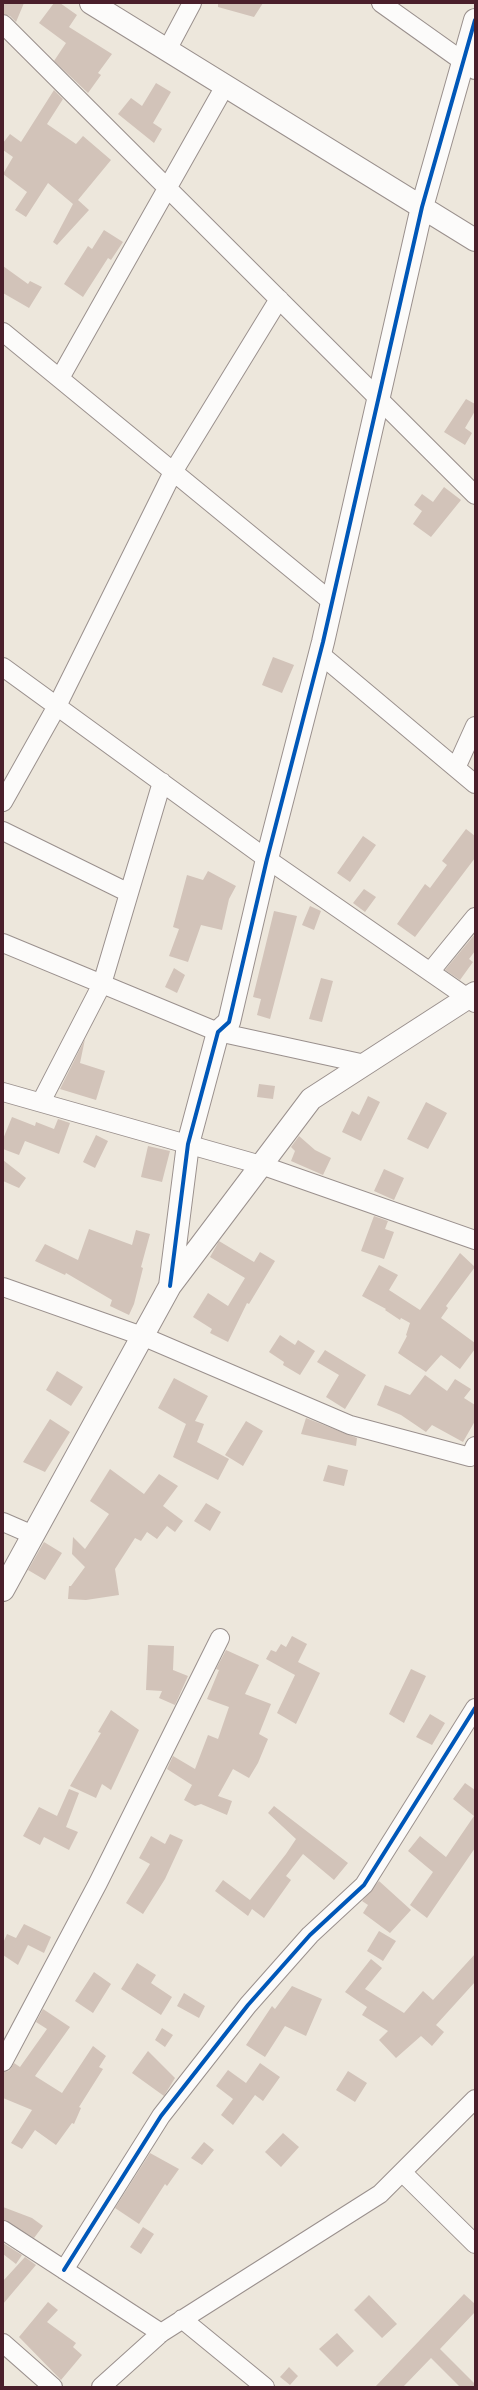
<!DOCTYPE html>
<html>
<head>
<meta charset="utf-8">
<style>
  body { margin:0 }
  #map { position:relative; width:478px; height:2390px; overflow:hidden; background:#ede7dc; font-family:Mynerve,sans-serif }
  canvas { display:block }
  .frame { position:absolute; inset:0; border:4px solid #4a1f2b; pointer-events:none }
</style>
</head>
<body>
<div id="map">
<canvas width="478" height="2390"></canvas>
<div class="frame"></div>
</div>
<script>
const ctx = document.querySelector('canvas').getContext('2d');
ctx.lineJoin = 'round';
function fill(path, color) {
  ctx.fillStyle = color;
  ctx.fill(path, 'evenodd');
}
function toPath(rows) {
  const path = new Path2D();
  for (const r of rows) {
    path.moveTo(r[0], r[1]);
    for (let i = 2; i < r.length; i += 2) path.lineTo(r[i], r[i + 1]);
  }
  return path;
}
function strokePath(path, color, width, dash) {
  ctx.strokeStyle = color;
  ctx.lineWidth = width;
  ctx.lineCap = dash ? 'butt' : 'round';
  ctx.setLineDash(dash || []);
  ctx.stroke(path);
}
const building = toPath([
  [3,3,24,3,16,22,10,16,3,14],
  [54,3,60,3,77,15,69,27,112,54,98,73,101,75,88,93,54,61,66,43,39,23],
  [218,3,263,3,254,17,218,7],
  [156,83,171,92,153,123,162,129,154,143,118,114,131,98,142,106],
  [54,90,63,99,47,124,76,144,83,136,111,160,78,200,89,210,57,245,53,242,73,204,48,183,26,217,15,210,27,192,3,174,13,157,3,150,3,143,10,134,21,142],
  [104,230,123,242,111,260,108,258,83,297,64,284,88,246,92,249],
  [3,266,28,284,30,281,42,287,29,308,3,293],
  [466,399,475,404,475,411,465,428,472,433,465,445,444,432],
  [444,487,461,500,431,537,413,524,422,511,414,505,422,494,433,502],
  [273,657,294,665,282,693,262,685],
  [466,829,475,836,475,858,415,937,397,924,425,884,430,888,447,865,442,861],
  [363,836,376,845,350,882,337,873],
  [208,871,236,886,229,899,222,930,201,925,188,962,169,956,179,929,173,927,187,875,203,880],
  [364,889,376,897,365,912,353,903],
  [310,906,321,911,314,930,302,925],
  [274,911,297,916,270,1019,257,1015,261,999,253,997],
  [475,934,475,951,469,959,473,962,460,980,445,970],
  [174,968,185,975,177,993,165,987],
  [321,978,333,981,322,1022,309,1019],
  [85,1039,80,1063,105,1071,96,1100,60,1089],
  [259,1084,275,1086,273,1099,257,1097],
  [368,1096,380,1102,361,1141,342,1132,352,1111,359,1115],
  [426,1102,447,1113,428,1149,407,1139],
  [12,1117,35,1126,36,1122,54,1129,58,1119,70,1123,59,1154,25,1141,19,1155,3,1149,3,1139],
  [96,1135,108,1141,95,1168,83,1162],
  [299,1136,315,1150,331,1158,323,1175,291,1161,295,1151,291,1147],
  [148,1146,170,1151,162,1182,141,1177],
  [3,1160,26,1178,19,1188,3,1181],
  [384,1169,404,1178,394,1200,374,1191],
  [374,1216,388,1221,385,1229,394,1232,384,1259,361,1251],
  [89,1229,132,1245,136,1230,150,1234,141,1267,143,1268,134,1304,129,1315,110,1306,112,1300,66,1273,65,1275,35,1261,45,1244,78,1260],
  [219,1241,254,1262,260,1252,275,1261,249,1304,247,1303,228,1342,210,1333,212,1329,193,1317,208,1293,228,1306,245,1278,210,1257],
  [460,1253,475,1267,446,1306,448,1308,441,1318,475,1343,475,1349,460,1369,441,1355,426,1372,398,1353,407,1336,406,1335,410,1323,401,1318,400,1320,385,1310,386,1309,362,1296,379,1265,398,1275,389,1290,420,1310],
  [280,1335,295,1345,298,1340,315,1351,300,1375,283,1365,284,1362,269,1352],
  [325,1350,366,1375,345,1409,326,1397,339,1375,317,1362],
  [57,1371,83,1387,71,1406,46,1390],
  [425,1375,447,1391,455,1379,471,1389,464,1398,475,1405,475,1421,463,1442,432,1425,426,1432,401,1415,377,1405,385,1385,410,1395],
  [174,1378,208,1396,195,1421,204,1424,197,1442,229,1459,218,1480,173,1457,186,1424,158,1408],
  [306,1418,357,1438,356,1446,301,1434],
  [50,1419,70,1432,45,1472,23,1462],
  [246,1421,263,1431,243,1466,225,1455],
  [328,1465,348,1470,344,1486,323,1481],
  [110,1469,144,1494,159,1474,178,1486,163,1506,183,1521,175,1532,167,1526,157,1539,147,1532,141,1541,135,1538,115,1569,119,1595,86,1600,68,1599,69,1586,71,1586,85,1567,72,1554,73,1537,85,1549,109,1514,90,1501],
  [206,1503,221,1512,210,1531,194,1521],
  [44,1542,62,1553,45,1580,28,1570],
  [292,1636,307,1644,298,1662,320,1673,296,1724,277,1713,295,1675,266,1659,271,1650,276,1652,281,1644,286,1647],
  [148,1645,174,1646,173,1670,188,1676,175,1705,159,1698,162,1691,146,1690],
  [226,1650,259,1665,245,1694,271,1704,259,1734,268,1739,258,1763,249,1778,233,1769,218,1796,232,1801,227,1815,201,1804,195,1806,184,1800,192,1785,167,1769,173,1756,195,1769,208,1735,218,1739,229,1707,207,1699,219,1670,216,1669],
  [411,1669,426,1676,404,1723,389,1714],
  [111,1710,139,1730,111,1790,102,1784,96,1798,70,1786,101,1733,98,1732],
  [430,1714,445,1723,432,1745,416,1737],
  [465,1783,475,1790,475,1848,427,1918,410,1905,433,1872,408,1851,420,1836,446,1857,474,1816,453,1799],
  [69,1789,79,1793,66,1827,78,1832,69,1850,44,1837,40,1845,23,1836,39,1807,57,1816],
  [274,1806,348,1863,334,1880,303,1854,286,1876,291,1880,264,1918,252,1909,248,1916,215,1891,223,1880,250,1900,286,1854,296,1839,268,1813],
  [170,1834,183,1840,165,1879,143,1914,126,1903,150,1864,139,1858,151,1836,165,1844],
  [379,1881,411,1910,390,1933,363,1913,368,1905,362,1901],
  [24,1924,51,1937,44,1953,28,1945,18,1965,3,1955,3,1943,7,1934,16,1938],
  [379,1931,396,1941,383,1961,367,1951],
  [475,1954,475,1982,436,2025,444,2032,432,2046,421,2036,396,2058,379,2040,388,2031,362,2015,367,2007,345,1992,371,1959,382,1968,365,1989,404,2013,423,1991,433,2000],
  [137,1963,156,1975,151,1983,172,1997,161,2015,121,1989],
  [94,1972,111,1984,93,2013,75,2001],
  [292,1986,322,1999,306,2036,285,2026,265,2057,246,2045,272,2006,275,2009],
  [184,1993,205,2006,199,2018,177,2006],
  [43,2009,70,2027,35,2076,62,2093,93,2046,106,2056,99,2067,103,2069,79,2107,81,2108,74,2124,72,2123,56,2145,35,2130,22,2149,11,2143,32,2110,3,2098,3,2072,9,2071,14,2063,20,2067,47,2029,36,2022],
  [162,2028,173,2035,165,2047,155,2040],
  [148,2051,175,2078,164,2096,132,2073],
  [260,2063,280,2077,263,2101,255,2095,233,2125,221,2115,233,2099,216,2086,228,2070,246,2083],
  [348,2071,367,2083,355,2102,336,2090],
  [283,2133,299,2147,281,2167,265,2152],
  [204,2142,214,2150,202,2165,191,2158],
  [150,2153,179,2169,167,2186,165,2184,139,2224,115,2208],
  [3,2207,32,2218,43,2226,34,2238,3,2220],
  [143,2227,154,2234,141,2254,130,2247],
  [3,2243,22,2255,16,2264,3,2254],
  [25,2257,36,2265,3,2304,3,2281],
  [464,2294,475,2304,475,2312,440,2349,475,2384,475,2387,460,2387,431,2358,403,2387,375,2387],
  [369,2295,397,2324,382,2338,354,2310],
  [48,2302,58,2310,47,2322,76,2343,73,2347,82,2355,61,2380,19,2337],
  [337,2333,354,2351,337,2367,319,2349],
  [289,2367,298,2376,290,2385,280,2377]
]);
const minor = toPath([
  [381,3,475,70],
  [3,24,475,495],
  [167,50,192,3],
  [3,332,332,602],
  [60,378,225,86],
  [320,654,475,784],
  [3,667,267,859,475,1003],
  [456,768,475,726],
  [3,802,57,706,173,472,279,299],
  [3,831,129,893],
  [3,943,218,1032,365,1064],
  [430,972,475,917],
  [3,1092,261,1165,475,1240],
  [41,1102,102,984,162,782],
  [3,1287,142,1336,350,1425,470,1457,475,1446],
  [3,1522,33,1535],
  [3,2062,98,1883,220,1638],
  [402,2172,475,2244],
  [3,2230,161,2333],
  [64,2270,161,2116,248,2005,310,1935,364,1885,475,1708],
  [182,2319,265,2387],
  [3,2343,53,2387],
  [101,2387,161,2333,380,2194,475,2099]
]);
const tertiary = toPath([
  [91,3,475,240],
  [170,1286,188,1144,218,1032,229,1022,267,859,323,642,422,207,475,20],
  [3,1590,170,1286,311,1099,475,993]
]);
const cycleway = toPath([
  [170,1286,188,1144,218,1032,229,1022,267,859,323,642,422,207,475,20],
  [64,2270,161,2116,248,2005,310,1935,364,1885,475,1708]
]);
fill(building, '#d2c3b9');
strokePath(minor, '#9a908d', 20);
strokePath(tertiary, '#9a908d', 24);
strokePath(minor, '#fcfbfa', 18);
strokePath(tertiary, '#fcfbfa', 22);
strokePath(cycleway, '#0057b8', 4);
</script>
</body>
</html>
